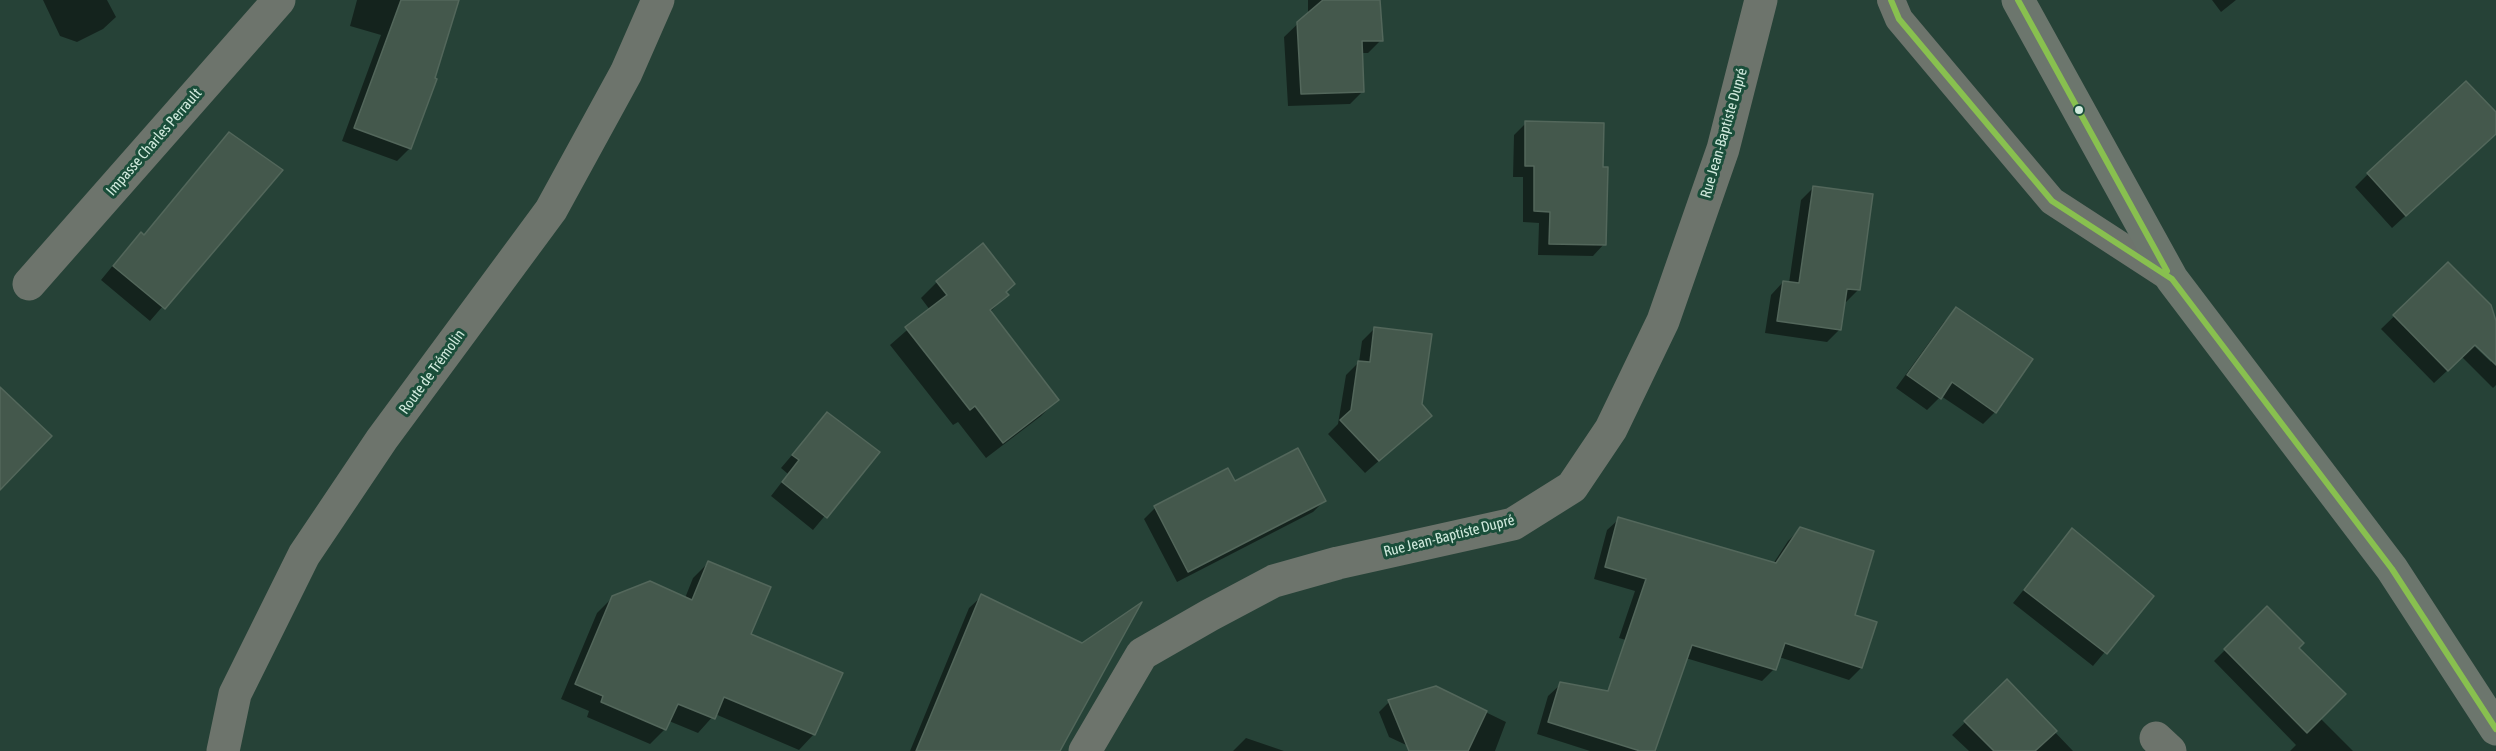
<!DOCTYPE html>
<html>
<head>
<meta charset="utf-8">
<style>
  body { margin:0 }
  canvas { display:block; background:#264237 }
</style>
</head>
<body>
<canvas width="2496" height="751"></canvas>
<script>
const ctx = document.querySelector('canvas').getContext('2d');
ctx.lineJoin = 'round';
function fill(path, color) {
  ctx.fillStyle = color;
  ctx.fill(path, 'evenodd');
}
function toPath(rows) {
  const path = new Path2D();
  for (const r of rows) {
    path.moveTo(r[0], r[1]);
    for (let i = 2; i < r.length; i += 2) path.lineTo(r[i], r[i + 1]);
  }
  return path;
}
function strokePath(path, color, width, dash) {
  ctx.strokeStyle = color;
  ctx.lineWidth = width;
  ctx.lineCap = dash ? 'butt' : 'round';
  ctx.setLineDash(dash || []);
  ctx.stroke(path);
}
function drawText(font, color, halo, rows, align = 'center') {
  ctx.font = font + ' "Asap Condensed",sans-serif';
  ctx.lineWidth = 6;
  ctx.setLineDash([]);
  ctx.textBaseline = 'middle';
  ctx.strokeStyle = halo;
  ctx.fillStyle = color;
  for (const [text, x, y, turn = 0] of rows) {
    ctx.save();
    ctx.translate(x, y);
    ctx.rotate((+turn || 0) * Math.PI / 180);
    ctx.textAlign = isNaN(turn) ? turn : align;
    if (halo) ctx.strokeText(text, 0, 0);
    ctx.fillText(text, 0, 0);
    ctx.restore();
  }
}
const shadow = toPath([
  [43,0,107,0,116,17,103,29,77,42,60,36],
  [357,0,457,0,410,148,397,161,342,141,381,35,350,26],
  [1308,0,1379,0,1381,40,1368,53,1361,53,1363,91,1350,104,1288,106,1284,37,1308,14],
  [2212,0,2236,0,2221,12],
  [2496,114,2496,133,2392,228,2355,187,2368,174],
  [1526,123,1604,244,1593,256,1538,255,1539,223,1523,222,1523,177,1513,177,1514,135],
  [229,134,280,171,150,321,101,280,128,247,141,234,143,236],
  [1813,188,1859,289,1846,302,1843,302,1840,329,1827,342,1765,333,1771,295,1783,282,1789,283,1801,200],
  [2448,264,2496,326,2496,385,2493,388,2462,357,2434,383,2381,329],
  [2471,339,2491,357,2491,362,2469,341],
  [937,282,1005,292,1007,295,990,312,1057,400,1041,416,986,458,958,422,953,425,890,345,930,310,921,298],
  [1957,309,1995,412,1983,424,1941,396,1927,410,1896,388,1944,322],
  [1375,328,1421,404,1430,416,1365,473,1328,434,1338,424,1346,375,1359,362,1362,341],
  [827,414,878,452,813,530,771,496,788,474,781,468],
  [1227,470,1234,483,1324,501,1313,512,1177,582,1144,519,1155,508],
  [1619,519,1773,564,1788,541,1800,529,1853,616,1875,623,1861,668,1849,680,1779,657,1774,669,1762,681,1619,638,1635,591,1594,579,1607,530],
  [2072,530,2152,596,2093,666,2013,603],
  [708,563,749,635,814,734,799,750,715,714,698,733,669,721,665,729,650,744,587,717,589,711,561,699,597,613,613,597,685,598,693,578],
  [982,596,1058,751,910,751,969,608],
  [2267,608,2297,648,2320,718,2353,751,2290,751,2296,745,2214,661],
  [2007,682,2073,751,1969,751,1952,735],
  [1561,684,1606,692,1609,689,1653,751,1590,751,1537,734,1548,696],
  [1436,688,1506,722,1495,751,1419,751,1389,737,1379,712,1389,702],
  [1246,738,1284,751,1233,751]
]);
const building = toPath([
  [401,0,459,0,435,78,437,79,411,149,354,128,401,0],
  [1323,0,1380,0,1383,41,1362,41,1364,92,1301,94,1297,22,1323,0],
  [2466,81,2496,112,2496,134,2406,216,2367,173,2466,81],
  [1525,121,1604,123,1603,167,1608,167,1606,245,1549,244,1550,212,1534,211,1534,166,1525,166,1525,121],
  [229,132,283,170,165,309,113,266,141,232,144,235,229,132],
  [1813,186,1873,194,1860,290,1847,289,1841,330,1777,321,1783,281,1799,283,1813,186],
  [983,243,1015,284,1006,292,1009,295,990,310,1059,400,1003,443,975,406,970,410,905,327,947,295,936,281,983,243],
  [2448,262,2491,305,2496,321,2496,365,2475,345,2448,371,2393,315,2448,262],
  [1956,307,2033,359,1996,413,1952,382,1941,399,1907,375,1956,307],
  [1374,327,1432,334,1422,404,1432,416,1379,461,1340,420,1351,410,1358,361,1370,362,1374,327],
  [0,387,52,436,0,490,0,387],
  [827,412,880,452,827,518,782,482,799,460,792,455,827,412],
  [1298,448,1326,501,1188,572,1154,506,1228,468,1235,481,1298,448],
  [1618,517,1776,563,1800,527,1874,551,1855,615,1877,622,1862,668,1785,643,1776,670,1692,645,1655,751,1640,751,1548,722,1560,682,1608,691,1646,579,1605,567,1618,517],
  [2072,528,2154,596,2107,654,2024,590,2072,528],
  [708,561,771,587,751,634,843,673,815,735,724,697,715,719,678,704,666,730,601,702,603,696,575,684,612,596,650,581,692,600,708,561],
  [981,594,1082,643,1142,602,1060,751,916,751,981,594],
  [2267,606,2304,643,2299,648,2346,694,2307,733,2224,649,2267,606],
  [2007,679,2057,731,2035,751,1994,751,1964,721,2007,679],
  [1436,686,1487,711,1468,751,1409,751,1388,700,1436,686]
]);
const service = toPath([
  [1891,0,1899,19,2052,201,2172,279]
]);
const minor = toPath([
  [29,284,279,0],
  [2156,738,2170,751],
  [1085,751,1142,654,1210,615,1274,581,1338,563,1513,524,1572,487,1611,429,1663,321,1723,149,1761,0]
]);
const tertiary = toPath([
  [223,751,235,694,304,555,382,439,551,210,626,73,658,0]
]);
const secondary = toPath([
  [2018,0,2172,279,2392,569,2496,729]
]);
const bus1 = toPath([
  [1891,0,1899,19,2052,201,2172,279,2392,569,2496,729],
  [2018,0,2167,271]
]);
const markers = [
  [2079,110,5,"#d0eadd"]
];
const streetNames = [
  ["Rue Jean-Baptiste Dupré",1724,133,-74],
  ["Impasse Charles Perrault",154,142,-49],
  ["Route de Trémolin",432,372,-54],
  ["Rue Jean-Baptiste Dupré",1449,536,-14]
];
fill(shadow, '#0007');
fill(building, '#44584c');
strokePath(building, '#53675b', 1.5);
strokePath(service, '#6d746c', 28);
strokePath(minor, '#6d746c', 33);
strokePath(tertiary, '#6d746c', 33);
strokePath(secondary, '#6c766d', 33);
strokePath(bus1, '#88c04f', 6);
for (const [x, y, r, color] of markers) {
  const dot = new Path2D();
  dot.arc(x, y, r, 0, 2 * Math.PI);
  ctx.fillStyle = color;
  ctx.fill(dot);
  strokePath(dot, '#1a4e3a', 2);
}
drawText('15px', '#d0eadd', '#1a4e3a', streetNames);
</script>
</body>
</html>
